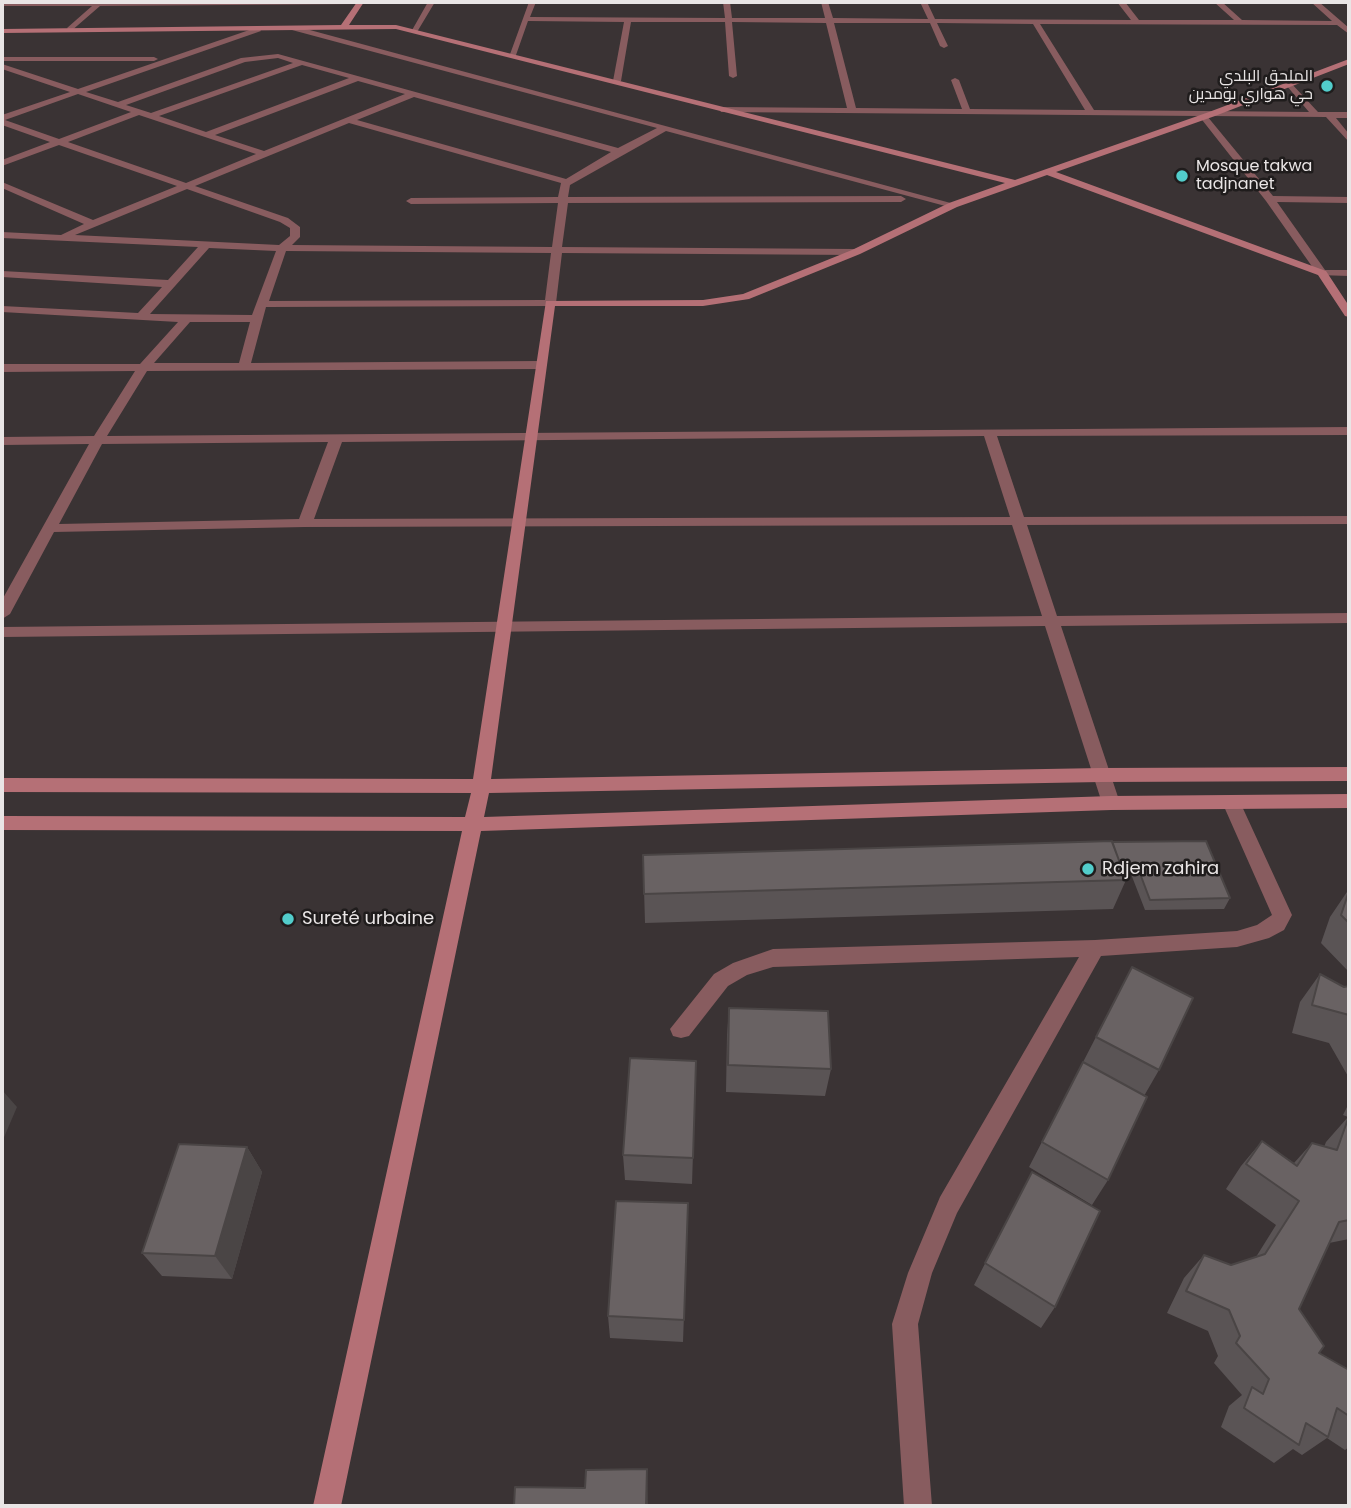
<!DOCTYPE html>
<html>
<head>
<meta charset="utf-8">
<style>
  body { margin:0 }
  #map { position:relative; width:1351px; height:1508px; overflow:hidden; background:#3a3334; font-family:Poppins,sans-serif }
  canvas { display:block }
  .frame { position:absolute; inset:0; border:4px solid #e9e5e5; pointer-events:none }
</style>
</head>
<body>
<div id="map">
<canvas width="1351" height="1508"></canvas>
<div class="frame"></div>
</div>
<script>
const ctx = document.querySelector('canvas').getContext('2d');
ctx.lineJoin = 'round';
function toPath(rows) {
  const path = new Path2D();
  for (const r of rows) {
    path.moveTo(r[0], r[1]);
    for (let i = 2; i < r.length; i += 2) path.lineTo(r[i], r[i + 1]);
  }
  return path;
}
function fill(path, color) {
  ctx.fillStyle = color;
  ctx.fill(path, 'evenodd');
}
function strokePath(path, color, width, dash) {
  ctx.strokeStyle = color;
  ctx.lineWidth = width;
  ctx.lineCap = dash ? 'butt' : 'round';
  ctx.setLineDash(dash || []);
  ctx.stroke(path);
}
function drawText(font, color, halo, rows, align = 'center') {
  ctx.font = font + ' Poppins,Cairo,sans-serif';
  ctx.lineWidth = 5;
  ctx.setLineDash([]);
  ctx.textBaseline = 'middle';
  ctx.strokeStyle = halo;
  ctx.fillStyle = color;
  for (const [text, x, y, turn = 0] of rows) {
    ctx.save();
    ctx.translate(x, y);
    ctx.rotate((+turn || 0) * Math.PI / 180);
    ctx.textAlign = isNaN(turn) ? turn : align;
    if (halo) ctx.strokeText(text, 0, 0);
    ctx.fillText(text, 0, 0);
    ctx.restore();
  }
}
const street = toPath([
  [2,2,363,2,359,4,100,6,70,32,67,28,92,6,2,6,2,2],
  [428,2,435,2,417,32,411,32,428,2],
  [529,2,536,2,530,17,725,18,723,2,730,2,732,18,825,18,821,2,828,2,833,18,928,19,920,2,927,2,935,19,1131,20,1117,2,1125,2,1139,20,1234,20,1214,2,1222,2,1242,20,1332,21,1311,2,1319,2,1349,28,1349,34,1337,25,1040,24,1094,110,1309,112,1286,85,1290,82,1318,112,1349,112,1349,118,1336,118,1349,134,1349,142,1326,117,1207,116,1273,196,1349,197,1349,203,1277,202,1325,270,1349,270,1349,276,1318,275,1266,201,1199,116,721,112,718,107,847,108,826,23,732,22,737,76,733,78,729,76,725,22,631,22,621,81,617,83,613,81,624,22,528,21,516,55,509,57,529,2],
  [834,23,930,23,940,46,944,48,948,46,937,23,1033,24,1085,110,970,109,959,80,955,78,951,80,962,109,856,108,834,23],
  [295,26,958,205,949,207,666,131,570,185,568,197,901,196,906,199,901,202,568,203,562,247,856,249,861,252,856,255,562,253,556,303,550,306,266,307,251,363,539,361,545,365,539,369,147,371,107,436,1349,427,1349,435,997,436,1024,517,1349,516,1349,524,1027,525,1057,616,1349,613,1349,623,1061,626,1120,803,1117,808,1111,810,1105,808,1102,803,1045,626,2,637,2,627,1042,616,1012,525,305,527,54,532,10,614,2,619,2,600,89,444,2,445,2,437,94,436,135,371,2,372,2,364,140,364,178,322,2,312,2,306,138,313,162,287,2,277,2,271,168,280,198,247,2,238,2,232,61,235,84,224,2,188,2,182,93,220,177,186,59,145,2,166,2,160,50,142,2,125,2,115,70,92,2,69,2,64,78,89,258,27,261,31,86,92,118,102,241,58,278,54,618,148,657,128,292,30,295,26],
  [278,58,293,63,151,113,126,105,245,62,278,58],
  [302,65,349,78,206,132,159,116,302,65],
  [358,81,405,94,264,151,215,135,358,81],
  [78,94,131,112,59,139,5,120,78,94],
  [414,97,611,152,566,179,357,120,414,97],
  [139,115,256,154,186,183,68,142,139,115],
  [349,123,561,183,558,197,411,198,406,201,411,204,558,203,552,247,292,245,300,237,300,227,288,218,195,186,349,123],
  [187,189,280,222,290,228,290,236,279,245,75,235,187,189],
  [209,248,276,251,252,315,150,314,209,248],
  [286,251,551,253,545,300,269,301,286,251],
  [190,322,250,322,239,363,154,363,190,322],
  [984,436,1010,517,314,519,342,442,984,436],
  [328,442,299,519,59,524,102,444,328,442],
  [2,57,154,57,158,59,154,61,2,61,2,57],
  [1231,795,1237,797,1240,802,1292,915,1284,930,1269,938,1237,947,1101,956,957,1213,932,1273,918,1324,932,1506,904,1506,892,1324,908,1273,940,1197,1079,957,773,967,747,975,728,986,689,1036,681,1038,673,1036,670,1029,714,974,733,963,773,949,1095,940,1237,931,1257,925,1272,915,1222,802,1225,797,1231,795]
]);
const secondary = toPath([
  [357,2,364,2,349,25,396,25,1015,180,1209,112,1349,59,1349,64,1215,116,1056,172,1326,271,1349,306,1349,317,1345,316,1318,275,1047,175,957,207,860,254,749,299,703,306,555,306,491,779,1101,768,1349,767,1349,781,1101,782,489,793,484,817,1111,796,1349,794,1349,808,1111,810,481,831,341,1506,313,1506,462,831,2,830,2,816,465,817,471,793,2,792,2,778,473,779,546,301,703,300,743,294,852,250,949,203,1005,183,396,29,2,33,2,29,341,25,357,2]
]);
const wall = toPath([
  [1112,842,1230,898,1224,909,1145,910,1131,874,1124,874,1126,880,1113,909,645,923,643,855],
  [1349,889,1349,972,1321,943,1330,917],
  [1132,967,1159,1070,1144,1096,1108,1180,1092,1205,1029,1167],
  [1320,974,1344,987,1349,986,1349,1078,1329,1043,1292,1033,1300,1002],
  [729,1008,831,1069,825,1096,726,1092,727,1035],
  [696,1061,692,1184,625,1180,623,1155],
  [1349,1103,1349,1239,1329,1243,1299,1309,1319,1353,1349,1370,1349,1447,1345,1450,1327,1438,1302,1455,1293,1449,1274,1463,1221,1427,1229,1406,1242,1395,1214,1363,1218,1356,1208,1331,1167,1313,1184,1278,1204,1255,1231,1265,1256,1257,1276,1225,1226,1189,1241,1166,1262,1141,1294,1163,1312,1143,1324,1147,1326,1142,1348,1117,1343,1115],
  [247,1147,262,1172,232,1279,162,1276,142,1253],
  [1032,1172,1055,1307,1041,1328,974,1285],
  [688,1203,683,1342,610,1338,608,1316]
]);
const shadedWall = toPath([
  [2,1090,17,1107,2,1142],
  [247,1147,262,1172,232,1279,215,1256],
  [647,1469,648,1506,646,1506]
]);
const building = toPath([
  [1112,841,1126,880,644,894,643,855,1112,841],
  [1206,841,1230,898,1150,900,1136,863,1120,863,1112,842,1206,841],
  [1349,891,1349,923,1341,915,1349,891],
  [1132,967,1193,998,1159,1070,1096,1037,1132,967],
  [1320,974,1344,987,1349,986,1349,1015,1312,1005,1320,974],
  [729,1008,828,1011,831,1069,728,1065,729,1008],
  [630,1058,696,1061,693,1158,623,1155,630,1058],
  [1083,1062,1147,1097,1108,1180,1042,1142,1083,1062],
  [1349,1116,1349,1220,1339,1222,1299,1309,1324,1346,1319,1353,1349,1370,1349,1416,1337,1408,1328,1437,1306,1423,1299,1445,1244,1408,1252,1387,1263,1394,1269,1379,1236,1343,1240,1336,1229,1310,1186,1291,1204,1255,1231,1265,1265,1254,1299,1201,1246,1164,1262,1141,1297,1166,1312,1143,1337,1150,1349,1116],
  [179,1144,247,1147,215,1256,142,1253,179,1144],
  [1032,1172,1100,1211,1055,1307,985,1263,1032,1172],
  [616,1201,688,1203,684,1320,608,1316,616,1201],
  [647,1469,646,1506,514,1506,515,1487,585,1488,586,1470,647,1469]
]);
const markers = [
  [1327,86,7,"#52cdcb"],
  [1182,176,7,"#52cdcb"],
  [1088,869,7,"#52cdcb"],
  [288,919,7,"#52cdcb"]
];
const farPoinames = [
  ["الملحق البلدي",1313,77],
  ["حي هواري بومدين",1313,95],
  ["Mosque takwa",1196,167,"left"],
  ["tadjnanet",1196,185,"left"]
];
const poiNames = [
  ["Rdjem zahira",1102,869],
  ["Sureté urbaine",302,919]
];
fill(street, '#885c5f');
fill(secondary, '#b57076');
fill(wall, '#5a5455');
fill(shadedWall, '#4a4545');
fill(building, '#696263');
strokePath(building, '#4a4545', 2);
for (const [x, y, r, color] of markers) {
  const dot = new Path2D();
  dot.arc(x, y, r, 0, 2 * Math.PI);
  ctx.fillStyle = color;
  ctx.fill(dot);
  strokePath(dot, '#1f1c1c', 2.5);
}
drawText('16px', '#e9e5e5', '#1f1c1c', farPoinames, 'right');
drawText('18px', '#e9e5e5', '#1f1c1c', poiNames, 'left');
</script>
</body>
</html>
